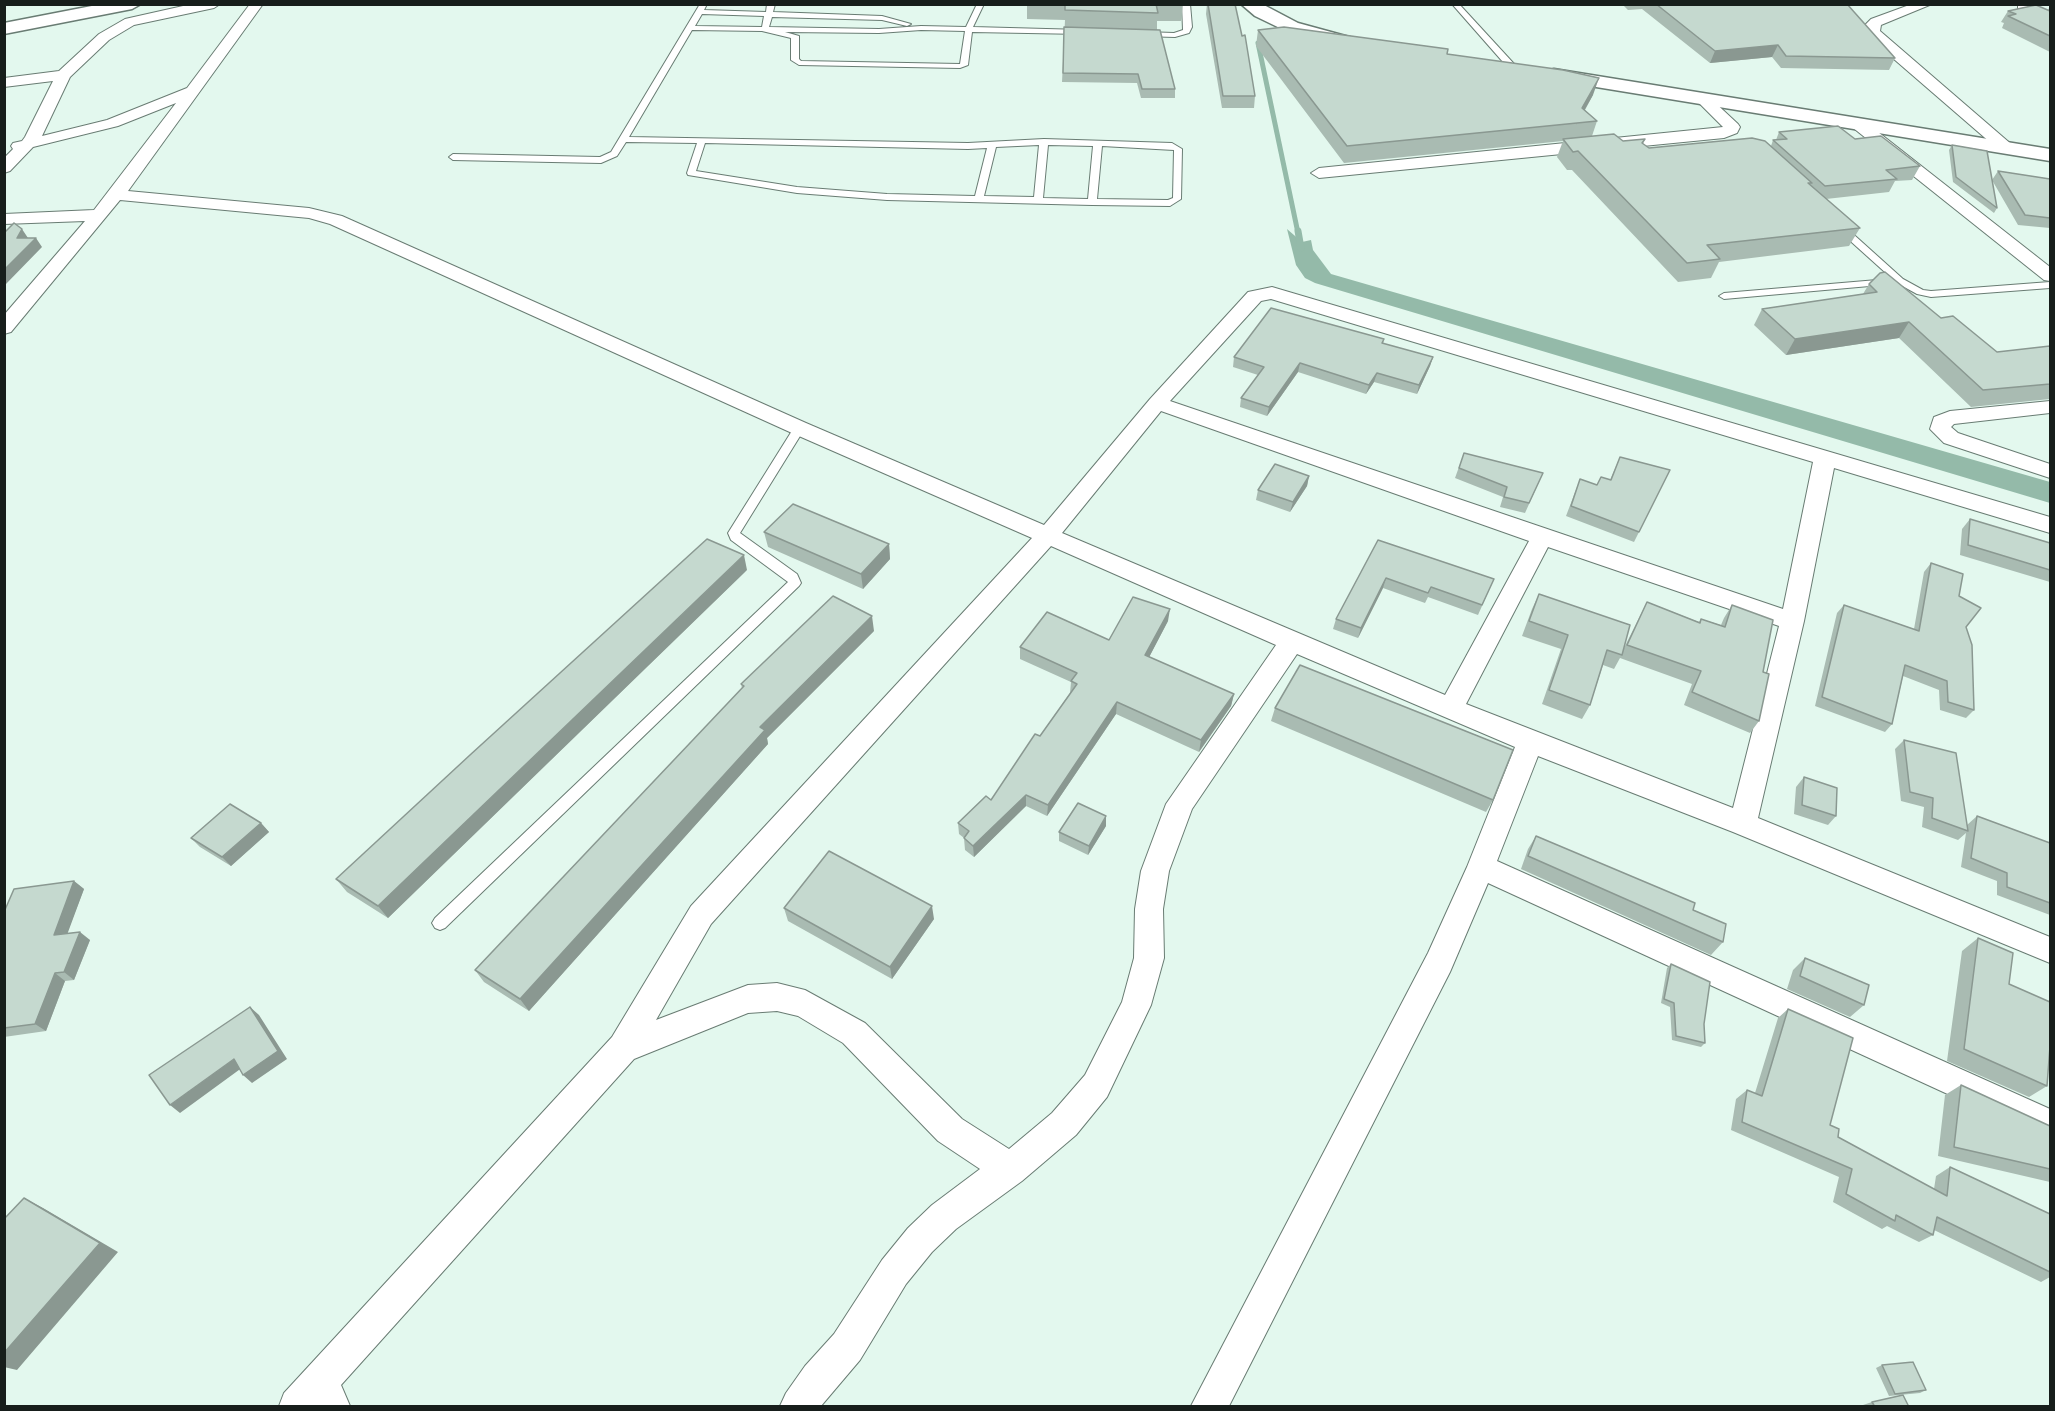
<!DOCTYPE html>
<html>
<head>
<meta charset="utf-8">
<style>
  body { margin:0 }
  #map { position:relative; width:2055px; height:1411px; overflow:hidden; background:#e3f8ee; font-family:"Noto Sans",sans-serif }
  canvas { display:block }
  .frame { position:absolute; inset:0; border:6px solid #171e1b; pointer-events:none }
</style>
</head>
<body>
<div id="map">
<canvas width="2055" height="1411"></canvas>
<div class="frame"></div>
</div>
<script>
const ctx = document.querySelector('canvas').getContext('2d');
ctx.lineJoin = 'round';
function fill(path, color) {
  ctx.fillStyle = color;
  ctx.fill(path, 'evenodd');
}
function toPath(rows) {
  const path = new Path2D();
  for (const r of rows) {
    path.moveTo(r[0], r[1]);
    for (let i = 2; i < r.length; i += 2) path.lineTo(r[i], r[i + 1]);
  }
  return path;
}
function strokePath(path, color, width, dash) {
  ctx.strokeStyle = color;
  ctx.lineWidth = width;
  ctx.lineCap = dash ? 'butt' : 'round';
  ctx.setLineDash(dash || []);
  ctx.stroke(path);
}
const water = toPath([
  [1287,229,1302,242,1311,240,1313,250,1331,274,2050,482,2050,503,1315,283,1305,278,1296,265]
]);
const streamFar1 = toPath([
  [1258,43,1298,233]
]);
const stream = toPath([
  [1298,231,1301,248]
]);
const service = toPath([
  [700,4,707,4,704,10,766,12,767,4,775,4,773,12,882,16,911,24,907,26,882,20,772,17,769,27,879,29,921,26,966,27,977,4,984,4,973,27,1083,30,1087,32,1083,34,972,32,968,65,960,68,799,65,791,60,791,38,762,31,692,30,629,137,968,143,1044,139,1172,143,1182,149,1181,199,1170,206,1092,205,887,200,797,193,688,175,687,173,697,143,626,142,617,156,601,163,453,160,449,157,453,154,600,157,611,152,700,4],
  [702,14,764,16,762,27,695,26,702,14],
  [921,30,965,31,960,64,801,61,799,59,799,36,785,32,879,33,921,30],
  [705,143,968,149,987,148,975,196,887,194,797,187,696,171,705,143],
  [1039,145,1034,197,984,196,996,147,1039,145],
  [1048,145,1093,146,1088,199,1043,198,1048,145],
  [1102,146,1174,150,1173,198,1168,200,1097,199,1102,146],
  [1182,4,1190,4,1192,27,1189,33,1175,37,1141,36,1140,34,1144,32,1174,33,1183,30,1182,4],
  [1452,4,1459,4,1516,66,1516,70,1510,70,1452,4],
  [2022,4,2032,4,2024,10,2018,10,2018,6,2022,4],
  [1837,225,1843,225,1903,279,1923,290,1931,291,2050,282,2050,288,1931,297,1917,294,1897,283,1837,229,1837,225],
  [1889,279,1892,280,1892,284,1724,299,1719,296,1724,293,1889,279],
  [799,425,805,428,740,533,797,574,801,583,799,586,445,928,440,930,435,928,432,923,435,918,788,582,731,540,728,533,795,426,799,425]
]);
const minor = toPath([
  [192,4,220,4,214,8,134,25,109,40,70,77,42,136,107,120,187,88,250,4,263,4,128,191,309,208,342,216,806,423,1044,525,1150,399,1248,292,1272,287,2050,517,2050,533,1834,468,1804,621,1758,818,2050,937,2050,963,1733,832,1538,756,1497,861,2050,1109,2050,1141,1488,883,1450,972,1229,1406,1191,1406,1428,953,1467,867,1515,747,1297,654,1192,809,1169,871,1163,909,1164,958,1151,1005,1107,1097,1076,1135,1022,1181,956,1229,932,1252,906,1284,860,1360,821,1406,780,1406,786,1393,805,1366,834,1334,882,1260,908,1228,932,1205,980,1169,938,1141,843,1043,798,1016,777,1011,748,1013,634,1059,341,1385,350,1406,279,1406,284,1393,612,1037,691,906,1032,538,792,433,330,224,309,218,120,200,11,332,4,334,4,315,85,221,4,224,4,214,94,210,176,103,118,126,33,147,10,171,4,173,4,158,13,149,11,146,13,143,22,141,25,137,53,81,4,87,4,78,59,71,99,34,125,19,192,4],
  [1271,299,1813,462,1783,609,1170,401,1261,301,1271,299],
  [1161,411,1529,541,1445,695,1062,533,1161,411],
  [1051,546,1276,645,1166,804,1141,871,1135,909,1134,958,1122,1002,1085,1075,1052,1113,1009,1149,962,1119,865,1023,805,990,777,983,748,985,656,1020,711,924,1051,546],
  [1548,547,1779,626,1733,808,1466,704,1548,547],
  [1912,4,1932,4,1881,25,1880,31,2011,144,2013,147,2011,150,1999,150,1873,41,1866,31,1865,25,1871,19,1912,4],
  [1704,95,1709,97,1738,124,1740,127,1737,133,1724,138,1319,178,1311,173,1319,168,1723,127,1696,100,1704,95],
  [1858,119,1864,121,2050,267,2050,281,2044,280,1852,127,1850,124,1858,119],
  [2050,401,2050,413,1954,424,1951,427,1958,433,2050,464,2050,478,1944,443,1930,429,1934,417,1950,411,2050,401]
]);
const tertiary = toPath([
  [102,4,141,4,132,9,4,34,4,23,102,4],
  [1241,4,1262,4,1298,23,1353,38,1355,42,1353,46,1346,48,1286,31,1255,16,1241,4],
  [1554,69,2050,149,2050,161,1547,79,1544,75,1547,71,1554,69]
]);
const wall = toPath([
  [1027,4,1183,4,1181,21,1157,21,1157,30,1175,89,1175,98,1141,98,1137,83,1062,82,1065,20,1027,19],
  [1207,4,1235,4,1255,96,1254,108,1222,108,1206,14],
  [1622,4,1847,4,1895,58,1889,70,1781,68,1772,57,1710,63,1642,9,1628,10],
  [2050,6,2050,52,2002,28,2004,23,2001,22,2008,11,2048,10],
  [1258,30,1447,54,1593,95,1585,110,1597,121,1592,136,1623,141,1645,139,1643,144,1649,148,1771,146,1773,140,1776,140,1779,132,1855,139,1920,166,1912,180,1895,181,1889,192,1826,199,1860,228,1849,246,1719,262,1711,278,1678,282,1572,170,1567,170,1557,157,1563,141,1344,163,1256,46],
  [1952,145,1997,208,1994,213,1953,182,1949,150],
  [1998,171,2050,179,2050,228,2018,225,1992,180],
  [1869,284,1941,318,1997,352,2050,346,2050,400,2050,399,1971,407,1899,338,1786,355,1754,325,1762,309,1863,294],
  [1384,339,1383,344,1433,357,1430,366,1417,394,1374,382,1366,394,1298,372,1267,416,1240,407,1241,398,1258,375,1233,367,1234,357],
  [1464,453,1543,473,1525,513,1500,507,1503,497,1455,478],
  [1620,457,1670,470,1634,542,1566,516,1580,479,1597,485,1610,480],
  [1309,476,1307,486,1290,512,1256,500,1258,490],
  [1970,519,2050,543,2050,582,1960,555,1962,529],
  [764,532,889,544,890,559,863,589,768,547],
  [1378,540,1494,579,1478,615,1428,597,1425,603,1383,588,1358,638,1333,629,1336,619],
  [1931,563,1959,596,1966,627,1974,710,1966,718,1940,710,1939,690,1903,676,1892,724,1885,732,1815,706,1837,613,1844,605,1914,629,1924,572],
  [747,570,388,918,347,892,336,879],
  [1539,594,1623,650,1647,602,1699,622,1701,619,1721,625,1724,618,1732,605,1763,672,1759,721,1750,733,1684,705,1692,684,1620,658,1614,669,1603,665,1590,705,1582,719,1542,704,1561,649,1522,636,1532,609],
  [1168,621,1149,657,1234,694,1231,706,1199,752,1116,714,1047,816,1026,806,974,857,965,850,964,838,959,834,958,823,991,800,1040,736,1070,693,1071,682,1020,659,1020,647,1109,640],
  [874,631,767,738,768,744,529,1011,484,982,475,970,742,688,741,684],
  [1275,708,1493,800,1486,812,1271,721],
  [1904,740,1967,825,1977,816,2050,843,2050,915,1997,895,1997,881,1961,867,1966,833,1958,840,1922,827,1924,807,1901,801,1895,749],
  [1804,777,1836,816,1828,825,1794,814,1796,787],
  [261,823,269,832,231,866,200,847,191,838],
  [1106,826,1088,855,1059,841,1059,832],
  [1536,836,1693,910,1723,942,1711,955,1521,869,1528,849],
  [74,881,84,889,67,933,90,940,74,980,65,981,46,1031,4,1037,4,912],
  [784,908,934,919,892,979,788,921],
  [1978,938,2009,984,2047,1086,2029,1097,1947,1061,1962,951],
  [1805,958,1864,1005,1850,1017,1787,989,1793,970],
  [1671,964,1704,1024,1705,1043,1701,1047,1672,1040,1670,1007,1661,1003,1667,968],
  [1788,1009,1830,1125,1838,1137,1934,1189,1936,1176,1950,1167,2050,1214,2050,1277,2041,1282,1934,1230,1933,1235,1919,1242,1887,1226,1882,1229,1833,1202,1839,1177,1731,1130,1736,1099,1747,1090,1755,1093,1778,1018],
  [1961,1085,2050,1126,2050,1182,1938,1156,1945,1095],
  [1882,1365,1926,1390,1920,1393,1889,1396,1876,1368],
  [1872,1402,1909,1407,1860,1406]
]);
const shadedWall = toPath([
  [1778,45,1772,57,1710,63,1715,51],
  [1599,78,1593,95,1576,125,1582,108],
  [22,229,28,238,17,238],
  [36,238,42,247,6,284,4,282,4,270],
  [1909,322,1899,338,1786,355,1795,339],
  [1433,357,1430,366,1417,394,1419,385],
  [1300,363,1298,372,1267,416,1269,407],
  [1377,373,1374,382,1366,394,1369,385],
  [1309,476,1307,486,1290,512,1293,502],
  [889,544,890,559,863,589,861,574],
  [744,555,747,570,388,918,378,906],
  [1386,578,1383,588,1358,638,1361,628],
  [1170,609,1168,621,1144,667,1145,655],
  [872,616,874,631,767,738,768,744,529,1011,520,999,760,727],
  [1234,694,1231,706,1199,752,1201,740],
  [1117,702,1116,714,1047,816,1048,805],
  [1026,795,1026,806,974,857,973,846],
  [1106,816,1106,826,1088,855,1089,846],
  [261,823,269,832,231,866,222,857],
  [74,881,84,889,64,943,54,935],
  [932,906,934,919,892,979,890,967],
  [80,932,90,940,74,980,64,972],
  [55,973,65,981,46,1031,35,1024],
  [250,1007,259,1015,287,1059,252,1083,243,1075],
  [234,1059,243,1067,180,1113,170,1105],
  [24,1198,43,1208,118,1252,17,1370,4,1367,4,1353]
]);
const building = toPath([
  [1065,4,1156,4,1158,13,1065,10,1065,4],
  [1208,4,1235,4,1242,36,1245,35,1255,96,1223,96,1208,4],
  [1656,4,1847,4,1895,58,1786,56,1778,45,1715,51,1656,4],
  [2036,5,2050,11,2050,36,2008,16,2016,14,2008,11,2036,5],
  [1064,27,1160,30,1175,89,1142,89,1138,74,1063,73,1064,27],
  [1284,27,1448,49,1447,54,1563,70,1599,78,1582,108,1597,121,1347,146,1258,30,1284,27],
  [1838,126,1855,139,1881,136,1920,166,1886,170,1897,179,1825,186,1773,140,1787,139,1779,132,1838,126],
  [1614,134,1623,141,1645,139,1642,143,1649,148,1752,138,1765,141,1812,183,1808,183,1860,228,1707,245,1720,259,1687,263,1578,151,1573,152,1563,139,1614,134],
  [1952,145,1987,151,1997,208,1956,177,1952,145],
  [1998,171,2050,179,2050,218,2025,215,1998,171],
  [14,223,22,229,17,238,36,238,4,270,4,233,14,223],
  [1885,272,1941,318,1953,316,1997,352,2050,346,2050,384,1983,390,1909,322,1795,339,1762,309,1877,292,1869,284,1880,273,1885,272],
  [1271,308,1384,339,1382,343,1433,357,1419,385,1377,373,1369,385,1300,363,1269,407,1241,398,1264,367,1234,357,1271,308],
  [1464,453,1543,473,1529,503,1504,497,1507,487,1459,468,1464,453],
  [1620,457,1670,470,1639,532,1571,506,1580,479,1597,485,1601,477,1611,480,1620,457],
  [1275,464,1309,476,1293,502,1258,490,1275,464],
  [793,504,889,544,861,574,764,532,793,504],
  [1970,519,2050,543,2050,570,1968,545,1970,519],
  [707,539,744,555,378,906,336,879,470,755,707,539],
  [1378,540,1494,579,1482,605,1431,587,1428,593,1386,578,1361,628,1336,619,1378,540],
  [1931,563,1963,574,1959,596,1981,608,1966,627,1972,645,1974,710,1948,702,1947,681,1905,665,1892,724,1822,697,1844,605,1919,631,1931,563],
  [1539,594,1630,625,1622,655,1607,650,1590,705,1549,690,1568,635,1529,621,1539,594],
  [833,596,872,616,760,727,765,730,520,999,475,970,744,686,741,684,833,596],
  [1133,597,1170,609,1145,655,1234,694,1201,740,1117,702,1048,805,1026,795,973,846,964,838,969,831,958,823,986,796,991,800,1035,734,1040,736,1077,684,1071,681,1077,673,1020,647,1047,612,1109,640,1133,597],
  [1647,602,1700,623,1701,619,1725,627,1732,605,1773,620,1763,672,1769,674,1759,721,1692,692,1701,671,1627,645,1647,602],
  [1300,665,1513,750,1493,800,1275,708,1300,665],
  [1904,740,1956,753,1968,831,1932,818,1933,798,1910,792,1904,740],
  [1804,777,1837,788,1836,816,1802,805,1804,777],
  [1078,803,1106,816,1089,846,1059,832,1078,803],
  [230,804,261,823,222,857,191,838,230,804],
  [1977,816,2050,843,2050,903,2007,887,2007,873,1971,858,1977,816],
  [1536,836,1695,903,1693,910,1726,924,1723,942,1528,856,1536,836],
  [829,851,932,906,890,967,784,908,829,851],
  [74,881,54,935,80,932,64,972,55,973,35,1024,4,1028,4,912,14,889,74,881],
  [1978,938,2013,953,2009,984,2050,1002,2050,1046,2047,1086,1964,1049,1978,938],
  [1805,958,1869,985,1864,1005,1800,976,1805,958],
  [1671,964,1710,982,1704,1024,1705,1043,1676,1036,1674,1003,1664,999,1671,964],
  [250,1007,278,1051,243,1075,234,1059,170,1105,149,1075,250,1007],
  [1788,1009,1853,1038,1830,1125,1839,1129,1838,1137,1947,1196,1950,1167,2050,1214,2050,1272,1937,1217,1933,1235,1896,1215,1895,1221,1846,1194,1852,1169,1742,1122,1747,1090,1762,1096,1788,1009],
  [1961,1085,2050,1126,2050,1169,1954,1147,1961,1085],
  [24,1198,100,1243,4,1353,4,1219,24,1198],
  [1913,1362,1926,1390,1895,1394,1882,1365,1913,1362],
  [1903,1395,1909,1407,1875,1407,1872,1402,1903,1395]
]);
fill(water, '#94baa9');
strokePath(streamFar1, '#94baa9', 5);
strokePath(stream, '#94baa9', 7);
strokePath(service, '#697c73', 2);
strokePath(minor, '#697c73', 2);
strokePath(tertiary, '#697c73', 3);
fill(service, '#fff');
fill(minor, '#fff');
fill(tertiary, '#fff');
fill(wall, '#a9bbb2');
fill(shadedWall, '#8a9891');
fill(building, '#c5d9cf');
strokePath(building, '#8a9891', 1.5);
</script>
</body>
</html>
